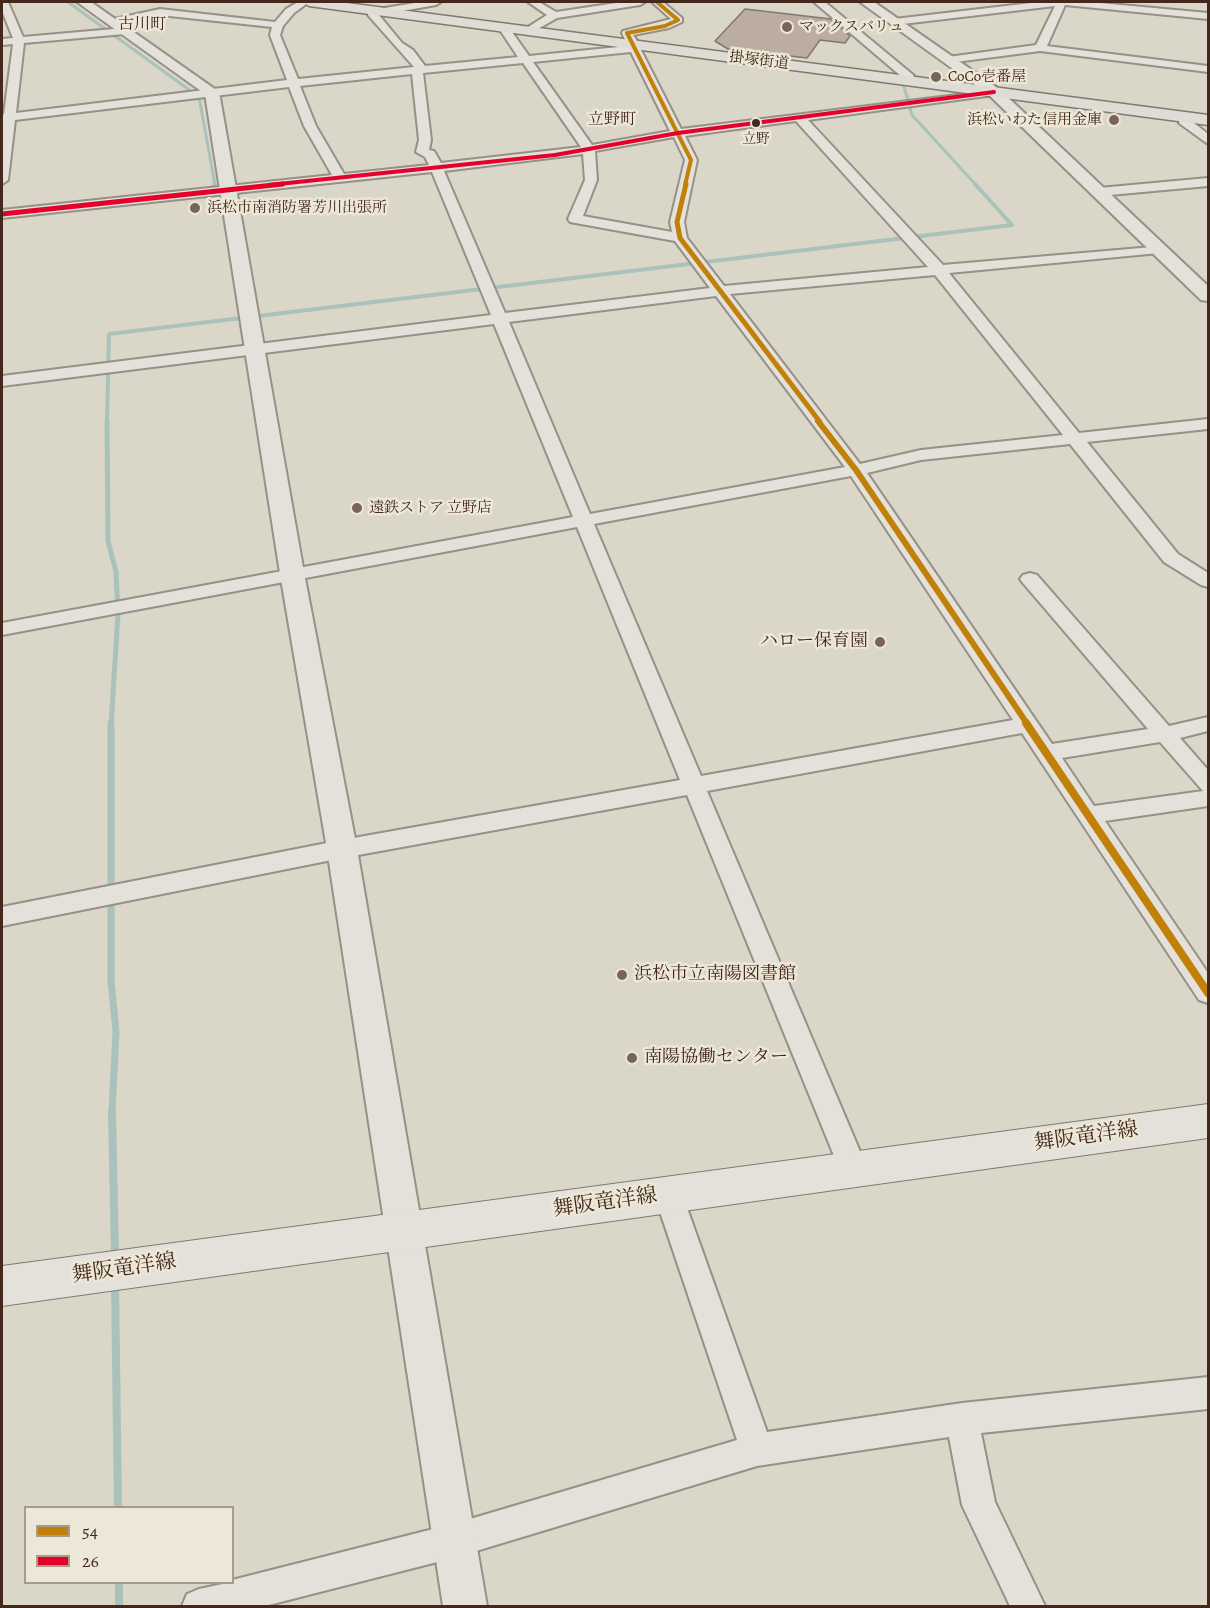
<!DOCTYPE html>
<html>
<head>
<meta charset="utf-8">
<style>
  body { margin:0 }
  #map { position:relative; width:1210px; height:1608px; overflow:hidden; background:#dad6c8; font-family:Alegreya,serif }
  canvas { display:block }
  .frame { position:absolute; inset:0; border:3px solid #43281b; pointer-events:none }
  .legend { position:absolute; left:24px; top:1506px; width:210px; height:78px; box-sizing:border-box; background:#ece7d6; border:2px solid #a89b8b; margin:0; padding:8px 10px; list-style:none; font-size:18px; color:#43281b }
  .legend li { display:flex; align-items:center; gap:12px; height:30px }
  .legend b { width:30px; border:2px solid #a89b8b }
</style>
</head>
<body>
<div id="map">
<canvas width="1210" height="1608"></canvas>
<div class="frame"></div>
<ul class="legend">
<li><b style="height:8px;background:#c18008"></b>54</li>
<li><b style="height:8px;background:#e4002b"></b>26</li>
</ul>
</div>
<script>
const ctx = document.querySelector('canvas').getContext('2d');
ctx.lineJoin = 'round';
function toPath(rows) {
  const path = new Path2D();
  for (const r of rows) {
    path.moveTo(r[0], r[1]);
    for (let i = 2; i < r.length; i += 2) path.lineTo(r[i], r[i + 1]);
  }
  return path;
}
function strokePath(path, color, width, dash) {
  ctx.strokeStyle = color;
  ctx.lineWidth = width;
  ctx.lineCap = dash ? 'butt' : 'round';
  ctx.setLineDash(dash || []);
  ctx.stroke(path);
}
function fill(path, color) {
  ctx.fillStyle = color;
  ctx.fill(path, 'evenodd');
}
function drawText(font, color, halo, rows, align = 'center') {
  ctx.font = font + ' Alegreya,"Noto Serif JP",serif';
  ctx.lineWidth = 5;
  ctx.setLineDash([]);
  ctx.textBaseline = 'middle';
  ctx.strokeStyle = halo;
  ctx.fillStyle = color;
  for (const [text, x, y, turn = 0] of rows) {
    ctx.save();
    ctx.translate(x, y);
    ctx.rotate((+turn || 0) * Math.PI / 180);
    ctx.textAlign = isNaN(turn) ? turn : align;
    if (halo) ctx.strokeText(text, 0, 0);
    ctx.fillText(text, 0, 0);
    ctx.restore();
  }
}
const streamFar4 = toPath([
  [68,2,199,97,215,185],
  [902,79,912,115,976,185]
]);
const streamFar3 = toPath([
  [209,189,215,187,214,184],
  [107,422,109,334,1012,225,975,184]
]);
const streamFar2 = toPath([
  [107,421,108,541,116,572,118,614,111,725]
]);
const streamFar1 = toPath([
  [111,723,111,981,116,1032,112,1112]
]);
const stream = toPath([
  [112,1111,115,1257],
  [115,1282,118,1508],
  [119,1582,119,1606]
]);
const building = toPath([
  [745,9,831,19,850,36,845,43,820,40,807,58,728,49,715,41,745,9]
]);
const minor = toPath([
  [2,2,8,2,23,37,125,28,130,31,125,34,24,43,16,113,287,80,270,35,272,27,160,15,110,24,105,21,160,9,275,22,286,9,298,2,309,2,294,13,283,26,280,35,298,79,414,67,368,15,368,11,372,10,421,2,441,2,436,5,379,15,402,43,413,50,425,66,518,57,498,27,503,24,507,25,529,56,628,46,622,33,623,31,671,19,652,2,663,2,682,18,682,22,669,28,633,35,642,48,641,50,681,129,998,90,998,94,994,95,808,120,943,265,1164,246,1164,252,1159,253,949,273,1079,433,1208,419,1208,429,1087,442,1178,554,1208,573,1208,587,1201,585,1164,562,1070,444,921,460,867,473,1052,744,1148,729,1023,583,1020,579,1023,575,1030,573,1037,575,1169,726,1208,717,1208,731,1180,738,1208,770,1208,806,1105,821,1208,973,1208,1003,1199,1000,1022,733,707,791,867,1168,863,1177,853,1181,843,1177,839,1168,687,795,342,858,2,926,2,907,342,840,680,780,577,527,2,635,2,623,573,517,494,324,2,386,2,376,491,315,432,172,2,218,2,210,332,175,304,126,289,87,15,120,8,180,2,184,2,115,4,114,13,44,2,45,2,39,13,38,2,11,2,2],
  [631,52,670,131,592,145,533,62,631,52],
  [523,63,581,147,441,163,434,151,429,150,431,140,423,73,523,63],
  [412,74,419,140,416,152,425,157,429,165,344,174,316,126,300,86,412,74],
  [796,121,928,267,724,286,687,238,684,222,697,160,685,136,796,121],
  [674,137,685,160,670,222,672,232,583,216,597,180,595,151,674,137],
  [583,154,585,180,568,219,570,222,675,241,710,288,505,313,444,171,583,154],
  [935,275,1063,435,921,450,860,464,730,294,935,275],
  [716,296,845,467,590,514,509,322,716,296],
  [851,476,1013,720,701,776,594,524,851,476],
  [1160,742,1203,791,1094,806,1062,758,1160,742],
  [528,2,539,2,556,12,623,2,645,2,640,5,557,18,529,34,524,31,525,29,547,15,528,2],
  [814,2,825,2,912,74,914,76,910,82,902,82,902,77,814,2],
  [1040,2,1089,2,1208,13,1208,19,1065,5,1047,46,1208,66,1208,72,1040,51,948,63,942,60,948,57,1036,45,1055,6,894,25,889,22,894,19,1040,2],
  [1180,113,1188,113,1189,119,1208,134,1208,144,1179,123,1180,113],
  [1208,178,1208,186,1099,196,1092,192,1099,188,1208,178],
  [668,1181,678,1185,682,1194,767,1432,962,1403,1208,1377,1208,1409,981,1433,995,1502,1045,1606,1010,1606,962,1505,949,1437,757,1466,453,1558,265,1606,182,1606,187,1594,199,1589,232,1582,232,1580,453,1524,737,1440,654,1194,658,1185,668,1181]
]);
const tertiary = toPath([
  [77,2,91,2,219,92,304,573,357,849,487,1606,443,1606,327,849,280,573,205,94,77,2],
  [860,2,874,2,999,89,1208,286,1208,301,1201,300,989,95,860,2]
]);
const secondary = toPath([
  [1208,1104,1208,1138,2,1306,2,1266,1208,1104]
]);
const trunk = toPath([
  [302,2,339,2,1208,115,1208,125,309,6,302,2]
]);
const bus1Far3 = toPath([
  [657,2,678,20,665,26,627,33,691,160,685,185]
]);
const bus1Far2 = toPath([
  [686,184,677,222,680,238,820,422]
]);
const bus1Far1 = toPath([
  [818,421,856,470,1028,725]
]);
const bus1 = toPath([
  [1026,723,1208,993]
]);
const bus2Far1 = toPath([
  [269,185,555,155,678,133,994,92]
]);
const bus2 = toPath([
  [2,214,283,184]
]);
const markers = [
  [787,27,6,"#786558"],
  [936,77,6,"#786558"],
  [1114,120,6,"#786558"],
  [756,123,5,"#43281b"],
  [195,208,6,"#786558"],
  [357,508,6,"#786558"],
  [880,642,6,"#786558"],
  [622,975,6,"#786558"],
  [632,1058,6,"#786558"]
];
const farBusnames = [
  ["立野",756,140]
];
const farPoinames = [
  ["マックスバリュ",799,27],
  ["CoCo壱番屋",948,77],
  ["浜松いわた信用金庫",1102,120,"right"],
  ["浜松市南消防署芳川出張所",207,208],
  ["遠鉄ストア 立野店",369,508]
];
const farStreetnames = [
  ["掛塚街道",759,61,7]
];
const farNeighbourhoodnames = [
  ["古川町",142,25],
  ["立野町",612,120]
];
const poiNames = [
  ["ハロー保育園",868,642,"right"],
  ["浜松市立南陽図書館",634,975],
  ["南陽協働センター",644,1058]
];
const nearStreetnames = [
  ["舞阪竜洋線",1086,1137,-8],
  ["舞阪竜洋線",605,1203,-8],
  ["舞阪竜洋線",124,1269,-8]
];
strokePath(streamFar4, '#aac2bb', 3);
strokePath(streamFar3, '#aac2bb', 4);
strokePath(streamFar2, '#aac2bb', 5);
strokePath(streamFar1, '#aac2bb', 7);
strokePath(stream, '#aac2bb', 8);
fill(building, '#bbad9f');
strokePath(building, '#807970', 1.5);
strokePath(minor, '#969087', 4);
strokePath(tertiary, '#969087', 4);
strokePath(secondary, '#807970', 2);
strokePath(trunk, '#807970', 3);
fill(minor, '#e3e1da');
fill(tertiary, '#e3e1da');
fill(secondary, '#e3e1da');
fill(trunk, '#dedcd4');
strokePath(bus1Far3, '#c18008', 4);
strokePath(bus1Far2, '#c18008', 5);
strokePath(bus1Far1, '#c18008', 6);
strokePath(bus1, '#c18008', 8);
strokePath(bus2Far1, '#e4002b', 4);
strokePath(bus2, '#e4002b', 5);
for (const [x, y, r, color] of markers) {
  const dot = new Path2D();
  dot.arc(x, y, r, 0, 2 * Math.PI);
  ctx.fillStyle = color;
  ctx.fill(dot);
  strokePath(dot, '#ece7d6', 2);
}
drawText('14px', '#43281b', '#ece7d6', farBusnames);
drawText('15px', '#43281b', '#ece7d6', farPoinames, 'left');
drawText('15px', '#43281b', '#ece7d6', farStreetnames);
drawText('16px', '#43281b', '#ece7d6', farNeighbourhoodnames);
drawText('18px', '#43281b', '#ece7d6', poiNames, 'left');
drawText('21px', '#43281b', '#ece7d6', nearStreetnames);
</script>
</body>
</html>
